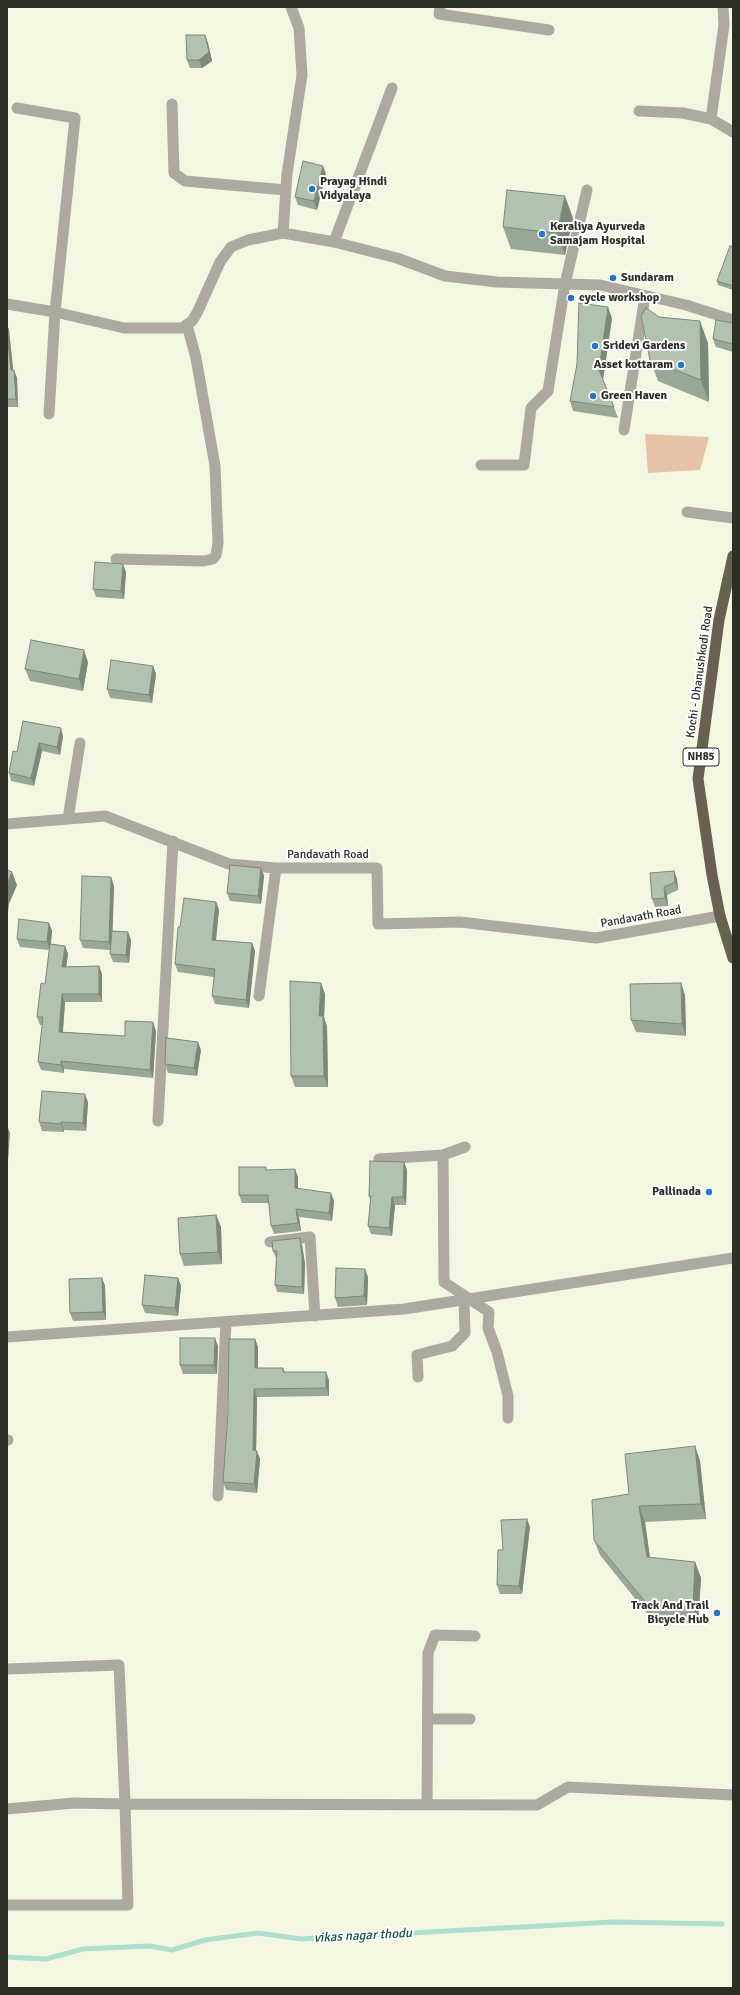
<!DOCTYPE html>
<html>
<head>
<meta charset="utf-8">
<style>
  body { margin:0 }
  #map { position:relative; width:740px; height:1995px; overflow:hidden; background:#f3f6e0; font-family:Signika,sans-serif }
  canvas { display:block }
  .frame { position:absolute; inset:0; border:8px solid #2d2e26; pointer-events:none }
</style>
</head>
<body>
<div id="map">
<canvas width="740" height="1995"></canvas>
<div class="frame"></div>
</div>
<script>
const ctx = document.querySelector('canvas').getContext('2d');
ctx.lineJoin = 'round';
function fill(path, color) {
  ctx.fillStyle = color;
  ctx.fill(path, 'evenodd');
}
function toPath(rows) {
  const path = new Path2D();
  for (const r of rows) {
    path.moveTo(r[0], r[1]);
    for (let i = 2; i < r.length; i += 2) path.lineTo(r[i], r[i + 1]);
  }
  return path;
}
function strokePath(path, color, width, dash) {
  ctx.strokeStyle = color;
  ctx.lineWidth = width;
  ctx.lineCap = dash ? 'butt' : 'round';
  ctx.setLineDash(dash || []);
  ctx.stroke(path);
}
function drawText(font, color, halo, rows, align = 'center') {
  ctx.font = font + ' Signika,sans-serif';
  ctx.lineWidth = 4;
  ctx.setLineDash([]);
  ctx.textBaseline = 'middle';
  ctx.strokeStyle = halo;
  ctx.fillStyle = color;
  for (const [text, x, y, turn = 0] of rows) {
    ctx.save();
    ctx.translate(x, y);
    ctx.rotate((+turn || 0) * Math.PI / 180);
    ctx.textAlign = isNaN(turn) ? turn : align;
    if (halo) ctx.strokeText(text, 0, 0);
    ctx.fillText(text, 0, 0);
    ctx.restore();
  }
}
const green = toPath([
  [645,434,709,437,700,470,648,473]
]);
const stream = toPath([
  [7,1957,46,1959,83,1949,149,1946,172,1950,205,1940,258,1933,301,1939,613,1922,722,1924]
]);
const minor = toPath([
  [291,7,299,28,302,75,287,174,283,233,334,242,397,258,445,276,497,282,600,285,686,305,733,320],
  [440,7,439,14,549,30],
  [723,7,724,25,711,119,733,132],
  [172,104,174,173,185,181,286,190],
  [17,108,75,118,55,312,49,414],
  [639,111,683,113,711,119],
  [334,242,392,88],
  [7,304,55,312,124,328,182,328,192,321,197,313,220,262,231,247,248,240,283,233],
  [624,430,645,296],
  [481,465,524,465,531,408,548,391,565,284,587,190],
  [687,512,733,518],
  [116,559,204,561,213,559,216,555,218,543,215,466,196,358,187,325],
  [68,819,80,743],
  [7,824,105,816,229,864,276,868,377,868,378,924,460,922,596,938,720,916],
  [259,996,276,868],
  [158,1121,173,841],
  [443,1155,465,1147],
  [379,1159,443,1155,444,1282,489,1312,488,1328,497,1352,508,1396,508,1418],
  [270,1242,310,1237,315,1316],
  [7,1337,404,1309,733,1258],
  [418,1377,417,1355,452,1346,465,1333,464,1301],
  [7,1440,8,1440],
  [218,1496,226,1322],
  [7,1669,119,1665,125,1804,537,1805,568,1787,733,1795],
  [428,1719,470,1719],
  [427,1805,428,1653,435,1635,475,1636],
  [7,1809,74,1803,125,1804,128,1905,7,1905]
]);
const trunk = toPath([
  [733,556,719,620,698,779,712,875,720,916,733,958]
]);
const wall = toPath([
  [208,43,212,61,202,68,190,68,187,60],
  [326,174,317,210,298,205,295,197],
  [573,218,565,255,511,249,503,227],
  [733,247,733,290,718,285,717,281],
  [659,317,708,343,709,402,658,381,650,360],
  [612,318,603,379,618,418,573,411,570,401],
  [733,323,733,352,716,347,713,339],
  [7,325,9,330,13,370,17,378,18,407,7,407],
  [126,572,124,599,96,597,93,589],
  [88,662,83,691,30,681,25,669],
  [153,666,156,674,152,703,110,698,107,689],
  [23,721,63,736,60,755,42,751,34,786,11,781,9,773,17,752],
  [261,868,264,876,261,904,230,901,227,893],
  [674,871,677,879,678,890,667,895,668,906,655,907,652,899],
  [114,886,112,931,128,932,131,940,129,963,113,962,110,954,110,950,83,948,80,940],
  [216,902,219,910,216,940,252,943,255,951,249,1008,215,1004,212,996,214,977,178,972,175,964,180,927],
  [49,923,52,931,51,944,65,946,68,954,66,967,99,966,102,974,102,1002,65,1002,63,1032,125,1036,156,1031,153,1078,64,1069,64,1073,41,1070,38,1062,42,1025,40,1025,37,1017,45,984,49,950,20,947,17,939],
  [325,994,324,1017,327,1027,328,1087,295,1087,291,1076],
  [685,995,686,1036,636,1032,631,1020],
  [201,1050,197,1076,168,1073,165,1064],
  [88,1102,86,1131,64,1130,64,1132,42,1131,39,1122],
  [404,1162,407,1170,406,1205,395,1205,392,1236,371,1234,368,1226,370,1200,369,1196],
  [267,1170,298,1177,298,1188,334,1201,332,1221,299,1217,301,1231,274,1234,271,1226,269,1203,242,1203,239,1195],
  [216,1215,221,1227,222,1264,184,1266,180,1254],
  [302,1245,305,1264,304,1294,277,1292,275,1285,276,1258,273,1251],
  [368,1277,367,1305,338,1307,335,1298],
  [102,1278,105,1286,106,1320,73,1321,70,1313],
  [178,1278,181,1286,178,1316,145,1313,142,1305],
  [255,1339,258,1347,258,1368,283,1368,285,1372,329,1380,329,1396,257,1397,256,1451,260,1459,257,1493,226,1490,223,1482],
  [218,1346,217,1374,183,1374,180,1365],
  [695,1446,700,1461,706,1519,645,1522,650,1558,695,1562,701,1578,698,1624,653,1621,600,1555,594,1540,629,1494],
  [530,1527,522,1594,500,1594,497,1585,503,1550]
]);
const shadedWall = toPath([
  [205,35,208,43,212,61,202,68,199,60],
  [323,166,326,174,317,210,314,201],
  [565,196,573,218,565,255,557,233],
  [608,307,612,318,603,380,599,370],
  [700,321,708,343,709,402,701,380],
  [7,325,9,330,14,378,11,370,7,334],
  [14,370,17,378,18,407,16,399],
  [123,564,126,572,124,599,121,591],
  [84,650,88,662,83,691,79,679],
  [153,666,156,674,152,703,149,695],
  [61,728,63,736,60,755,57,747],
  [39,743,42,751,34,786,31,778],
  [261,868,264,876,261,904,258,896],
  [674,871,677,879,678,890,675,882],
  [12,872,17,885,9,904,7,918,7,884],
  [111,877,114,886,112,950,109,942],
  [664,887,667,895,668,906,665,898],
  [216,902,219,910,215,948,212,940],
  [49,923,52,931,50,950,47,942],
  [128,932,131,940,129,963,126,955],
  [252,943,255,951,249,1008,246,1000],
  [65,946,68,954,65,975,62,967],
  [99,966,102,974,102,1002,99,994],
  [321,983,325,994,324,1017,327,1027,328,1087,324,1076,319,1016],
  [681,983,685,995,686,1036,682,1024],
  [62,994,65,1002,62,1040,59,1032],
  [153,1022,156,1031,153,1078,150,1070],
  [198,1042,201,1050,197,1076,194,1068],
  [61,1061,64,1069,64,1073,61,1065],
  [85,1094,88,1102,86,1131,83,1123],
  [61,1122,64,1130,64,1132,61,1124],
  [7,1126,10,1133,8,1161,7,1158],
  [404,1162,407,1170,406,1205,403,1197],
  [295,1169,298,1177,298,1196,295,1188],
  [331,1193,334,1201,332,1221,329,1213],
  [392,1197,395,1205,392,1236,389,1228],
  [296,1209,299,1217,301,1231,298,1223],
  [216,1215,221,1227,222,1264,218,1252],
  [300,1238,302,1245,305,1264,304,1294,302,1287],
  [365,1269,368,1277,367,1305,364,1296],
  [102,1278,105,1286,106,1320,103,1312],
  [178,1278,181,1286,178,1316,175,1308],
  [215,1338,218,1346,217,1374,214,1365],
  [255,1339,258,1347,258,1376,255,1368],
  [326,1372,329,1380,329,1396,326,1388],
  [254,1389,257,1397,256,1458,253,1450],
  [695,1446,700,1461,706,1519,701,1504],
  [257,1451,260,1459,257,1493,254,1484],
  [639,1506,645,1522,652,1573,647,1557],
  [527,1519,530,1527,522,1594,519,1586],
  [695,1562,701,1578,698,1624,693,1608]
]);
const building = toPath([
  [186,35,205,35,209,52,199,60,187,60,186,35],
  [303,161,323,166,314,201,295,197,303,161],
  [507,190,565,196,557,233,503,227,507,190],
  [730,246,733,247,733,286,717,281,730,246],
  [579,303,608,307,599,370,614,407,570,401,577,364,579,303],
  [646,308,659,317,700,321,701,380,650,360,641,316,646,308],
  [716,320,733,323,733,344,713,339,716,320],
  [7,334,11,370,14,370,16,399,7,399,7,334],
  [95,562,123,564,121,591,93,589,95,562],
  [31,640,84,650,79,679,25,669,31,640],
  [111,660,153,666,149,695,107,689,111,660],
  [23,721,61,728,57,747,39,743,31,778,9,773,13,751,17,752,23,721],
  [230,865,261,868,258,896,227,893,230,865],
  [7,870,12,872,7,884,7,870],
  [674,871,675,882,664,887,665,898,652,899,650,873,674,871],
  [82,876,111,877,109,942,80,940,82,876],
  [184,898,216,902,212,940,252,943,246,1000,212,996,215,969,175,964,178,927,180,927,184,898],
  [19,919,49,923,47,942,17,939,19,919],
  [112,931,128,932,126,955,110,954,112,931],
  [50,944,65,946,62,967,99,966,99,994,62,994,59,1032,125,1036,125,1021,153,1022,150,1070,61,1061,61,1065,38,1062,43,1017,37,1017,41,983,45,984,50,944],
  [290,981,321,983,319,1016,323,1016,324,1076,291,1076,290,981],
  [681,983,682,1024,631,1020,630,984,681,983],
  [166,1038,198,1042,194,1068,165,1064,166,1038],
  [42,1091,85,1094,83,1123,61,1122,61,1124,39,1122,42,1091],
  [370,1161,404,1162,403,1197,392,1197,389,1228,368,1226,371,1196,369,1196,370,1161],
  [239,1167,266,1167,266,1170,295,1169,295,1188,331,1193,329,1213,296,1209,298,1223,271,1226,268,1195,239,1195,239,1167],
  [216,1215,218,1252,180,1254,178,1218,216,1215],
  [300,1238,302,1257,302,1287,275,1285,277,1251,273,1251,272,1241,300,1238],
  [336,1268,365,1269,364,1296,335,1298,336,1268],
  [145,1275,178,1278,175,1308,142,1305,145,1275],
  [102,1278,103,1312,70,1313,69,1279,102,1278],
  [180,1338,215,1338,214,1365,180,1365,180,1338],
  [229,1339,255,1339,255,1368,283,1368,283,1372,326,1372,326,1388,254,1389,253,1450,257,1451,254,1484,223,1482,228,1413,229,1339],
  [695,1446,701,1504,639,1506,647,1557,695,1562,693,1608,648,1605,594,1540,592,1500,629,1494,625,1454,695,1446],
  [527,1519,519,1586,497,1585,498,1550,503,1550,501,1520,527,1519]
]);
const markers = [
  [312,189,4,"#2976c5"],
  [542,234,4,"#2976c5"],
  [613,278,4,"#2976c5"],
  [571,298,4,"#2976c5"],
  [595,346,4,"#2976c5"],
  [681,365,4,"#2976c5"],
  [593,396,4,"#2976c5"],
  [709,1192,4,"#2976c5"],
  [717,1613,4,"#2976c5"]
];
const shields = [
  [701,757,36]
];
const shieldNames = [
  ["NH85",701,757]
];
const poiNames = [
  ["Prayag Hindi",320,182],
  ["Vidyalaya",320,196],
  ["Keraliya Ayurveda",550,227],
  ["Samajam Hospital",550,241],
  ["Sundaram",621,278],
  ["cycle workshop",579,298],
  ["Sridevi Gardens",603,346],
  ["Asset kottaram",673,365,"right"],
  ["Green Haven",601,396],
  ["Pallinada",701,1192,"right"],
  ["Track And Trail",709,1606,"right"],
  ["Bicycle Hub",709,1620,"right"]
];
const streetNames = [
  ["Kochi - Dhanushkodi Road",700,672,-82],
  ["Pandavath Road",328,855],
  ["Pandavath Road",641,917,-10]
];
const waterNames = [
  ["vikas nagar thodu",363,1936,-3]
];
fill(green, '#e6c2a7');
strokePath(stream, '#addfcc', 5);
strokePath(minor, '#ada9a0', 11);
strokePath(trunk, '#686050', 11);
fill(wall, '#99a797');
fill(shadedWall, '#7d887b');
fill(building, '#b2c2b0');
strokePath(building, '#7d887b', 1);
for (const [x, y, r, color] of markers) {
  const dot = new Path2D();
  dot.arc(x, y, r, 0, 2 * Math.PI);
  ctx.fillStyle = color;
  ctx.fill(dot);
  strokePath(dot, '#fff', 1.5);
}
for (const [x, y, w] of shields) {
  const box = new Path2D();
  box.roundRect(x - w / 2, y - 9, w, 18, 3);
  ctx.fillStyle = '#fff';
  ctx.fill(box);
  strokePath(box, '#2d2e26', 1);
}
drawText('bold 11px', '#2d2e26', null, shieldNames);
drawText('bold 12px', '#2d2e26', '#fff', poiNames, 'left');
drawText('12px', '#2d2e26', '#fff', streetNames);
drawText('italic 13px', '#145341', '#fff', waterNames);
</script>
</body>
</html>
